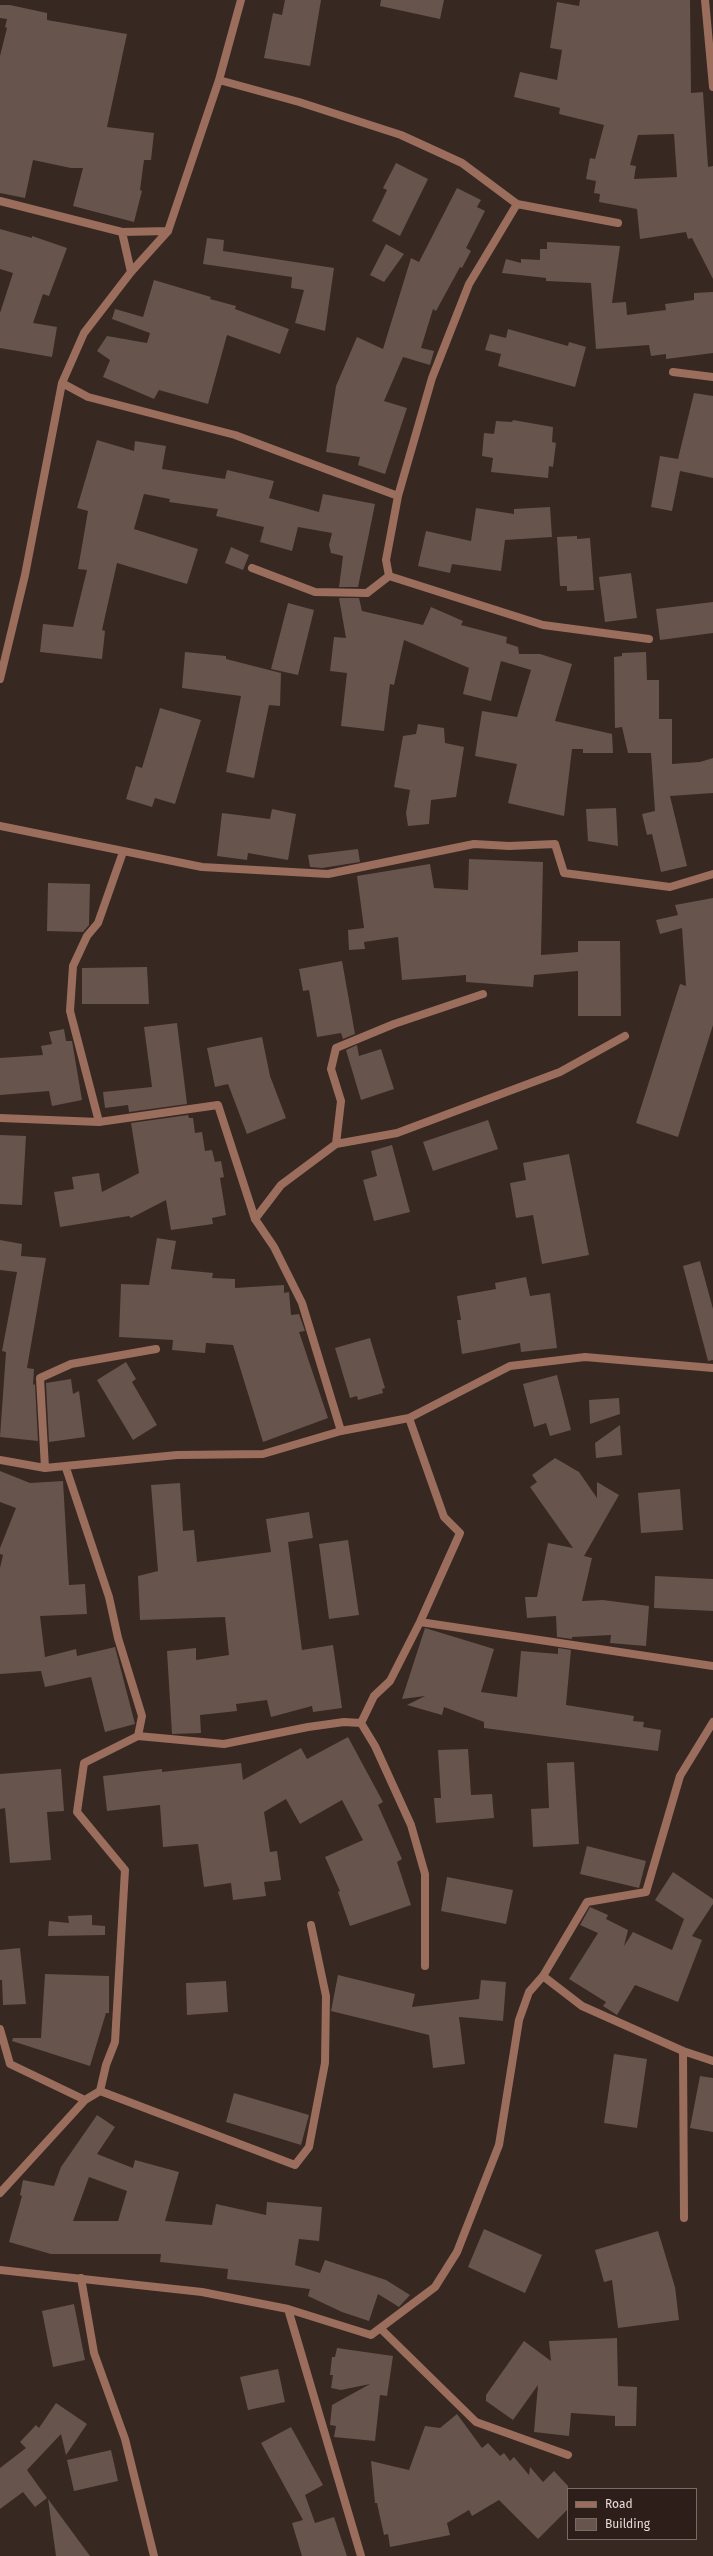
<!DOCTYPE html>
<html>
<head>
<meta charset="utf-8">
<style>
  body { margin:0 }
  #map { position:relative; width:713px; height:2556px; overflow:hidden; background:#382822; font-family:"Fira Sans",sans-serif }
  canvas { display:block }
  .legend { position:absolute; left:567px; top:2488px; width:130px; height:52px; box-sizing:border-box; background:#2d1e19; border:1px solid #776a65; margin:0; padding:5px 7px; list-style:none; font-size:12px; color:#e6dbd7 }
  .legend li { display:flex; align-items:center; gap:8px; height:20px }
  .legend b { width:20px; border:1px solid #776a65 }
</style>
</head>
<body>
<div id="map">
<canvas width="713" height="2556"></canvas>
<ul class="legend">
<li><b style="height:5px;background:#9b6d5c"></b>Road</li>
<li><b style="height:11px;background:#66544d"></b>Building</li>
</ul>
</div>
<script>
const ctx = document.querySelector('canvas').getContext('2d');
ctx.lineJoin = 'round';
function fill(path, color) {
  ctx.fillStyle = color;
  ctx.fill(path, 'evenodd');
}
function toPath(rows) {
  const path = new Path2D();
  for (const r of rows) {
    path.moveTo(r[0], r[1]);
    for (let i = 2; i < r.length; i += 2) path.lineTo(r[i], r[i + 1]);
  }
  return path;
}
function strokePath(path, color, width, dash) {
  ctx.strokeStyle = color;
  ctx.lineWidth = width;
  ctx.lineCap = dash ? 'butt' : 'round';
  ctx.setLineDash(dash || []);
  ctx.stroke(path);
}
const building = toPath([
  [285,0,321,0,310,66,264,58,273,13,282,15],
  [381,0,444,0,440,19,380,6],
  [580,0,690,0,691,93,703,92,708,167,713,166,713,279,692,238,688,239,686,232,640,239,637,209,599,202,600,194,594,193,596,181,586,179,590,158,595,159,604,125,559,114,560,108,514,97,520,72,557,80,562,50,550,48,557,2,579,6],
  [674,134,677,177,634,179,636,166,630,165,638,135],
  [0,5,10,5,47,13,47,20,127,34,107,127,154,133,151,160,144,160,140,190,142,191,134,222,73,206,83,168,71,168,33,160,25,198,0,193,0,56,7,28,5,27,7,19,0,18],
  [396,163,428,179,400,236,372,221,387,190,383,188],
  [457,188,481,200,477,207,485,211,466,248,471,251,462,268,460,267,436,311,433,309,421,348,434,351,430,365,403,357,384,401,407,408,385,474,358,465,360,457,326,452,336,386,357,337,383,349,411,258,419,262],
  [0,229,32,238,32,236,67,248,49,296,43,294,33,323,57,327,52,357,0,348,0,313,13,273,0,269],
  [207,238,224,240,223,251,334,268,325,331,295,323,304,290,291,288,292,277,203,264],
  [547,242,620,246,612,303,626,302,627,315,666,310,665,304,694,300,694,293,713,292,713,353,666,359,666,354,651,356,649,345,596,349,591,283,546,281,546,278,502,273,506,259,521,263,521,259,540,260,540,249,547,249],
  [386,244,404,254,384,282,370,275],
  [154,280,211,297,210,299,236,306,235,309,289,329,280,354,227,335,208,404,159,390,154,399,103,377,110,360,97,351,107,336,147,343,150,333,112,319,115,309,143,317],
  [508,329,568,346,569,342,586,347,575,387,498,366,501,354,485,350,490,334,506,338],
  [694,393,713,396,713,478,680,471,672,511,651,507,660,456,678,459],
  [513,420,553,427,552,442,556,443,553,467,549,466,548,478,491,472,493,458,482,456,484,433,494,434,496,421,512,422],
  [97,440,134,451,135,441,166,446,162,469,225,479,227,470,274,481,269,498,319,512,323,494,375,504,358,587,339,587,343,556,331,553,329,545,332,533,298,527,292,551,260,542,264,527,216,516,218,509,169,502,170,499,144,494,134,529,198,549,187,584,117,563,102,630,105,631,102,659,40,652,43,624,73,627,87,570,78,569,88,511,77,508],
  [550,507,552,537,505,540,501,571,452,564,450,573,418,566,426,531,471,541,476,508,514,514,514,509],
  [577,536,577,539,590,538,594,590,567,591,567,586,560,586,557,537],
  [231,547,249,555,243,570,225,563],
  [631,573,637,618,605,622,599,577],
  [339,598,359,598,362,611,423,625,431,607,463,621,461,625,507,637,506,643,518,647,519,654,540,654,572,664,555,721,612,734,613,753,583,753,583,749,572,749,564,816,508,803,517,764,475,756,482,711,517,717,531,670,501,661,491,701,463,694,469,668,404,640,394,685,390,684,384,731,341,726,347,673,330,671,334,637,346,638],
  [713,602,713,633,660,640,656,609],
  [288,603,314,610,298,675,271,669],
  [185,652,226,656,226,659,281,673,280,706,269,705,254,778,226,772,241,696,182,688],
  [646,652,647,680,659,680,659,719,672,719,672,764,700,762,713,758,713,793,670,796,687,866,661,872,652,834,647,835,642,814,655,811,651,753,628,753,622,727,615,728,614,657,622,656,622,653],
  [160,708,201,720,175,804,155,798,152,807,126,799,136,766,142,768],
  [418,724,444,728,445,743,464,747,456,797,431,800,429,824,408,826,406,813,410,790,394,787,403,736,416,734],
  [616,808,618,846,588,841,586,809],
  [272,809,296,814,288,860,248,853,247,860,217,856,222,813,270,819],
  [358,849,360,862,322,868,310,867,308,855],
  [469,859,543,862,541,955,578,952,578,941,620,941,621,1016,578,1016,578,971,534,975,533,987,466,982,466,975,402,980,398,937,364,942,365,949,349,950,348,930,364,928,357,876,430,864,434,888,468,890],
  [48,883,90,884,89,925,83,932,47,931],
  [713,898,713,1025,678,1137,636,1123,680,984,686,986,682,928,660,934,656,920,678,915,675,905],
  [342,961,355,1034,343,1039,341,1033,317,1037,309,990,303,991,299,969],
  [147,967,149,1004,82,1004,82,968],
  [177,1023,187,1104,129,1112,128,1105,105,1108,103,1092,152,1087,144,1027],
  [64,1029,66,1041,72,1041,82,1100,52,1106,49,1091,0,1095,0,1058,43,1055,41,1046,52,1044,49,1032],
  [262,1037,270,1076,286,1118,247,1134,228,1084,215,1087,207,1048],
  [357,1045,359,1056,381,1049,394,1089,361,1100,346,1050],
  [188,1115,189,1118,193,1118,195,1133,202,1132,205,1151,212,1150,215,1162,221,1161,224,1177,220,1178,226,1215,212,1218,213,1224,171,1230,166,1200,131,1218,129,1216,60,1227,54,1192,74,1189,72,1177,99,1173,102,1192,139,1173,131,1123],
  [488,1120,498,1149,433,1171,423,1142],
  [0,1135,26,1136,22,1205,0,1204],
  [392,1145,410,1212,374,1221,363,1180,377,1176,371,1151],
  [569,1154,589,1255,542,1264,533,1215,516,1218,510,1183,526,1180,523,1163],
  [157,1238,176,1241,171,1269,213,1273,212,1278,235,1279,235,1288,284,1285,284,1293,289,1292,291,1315,299,1314,305,1331,299,1332,328,1418,263,1442,233,1345,206,1343,205,1353,172,1350,173,1340,119,1337,121,1284,149,1285],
  [0,1240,22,1244,21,1256,46,1258,27,1368,34,1369,33,1385,35,1384,38,1441,0,1437,6,1352,2,1351,17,1272,0,1270],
  [700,1261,713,1309,713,1360,708,1361,683,1266],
  [526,1277,530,1296,550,1293,557,1348,521,1352,520,1343,462,1354,457,1320,461,1320,457,1296,496,1289,495,1283],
  [370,1338,385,1388,382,1389,383,1393,358,1400,357,1396,350,1398,335,1348],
  [126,1362,136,1379,132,1382,157,1425,133,1440,97,1380],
  [557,1375,571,1430,550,1436,546,1423,534,1427,523,1384],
  [71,1379,73,1394,79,1391,85,1437,49,1442,46,1383],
  [619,1398,620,1414,590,1424,589,1400],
  [620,1425,622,1455,596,1458,595,1443],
  [555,1458,579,1472,597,1498,597,1482,619,1495,584,1556,592,1558,582,1601,603,1600,649,1606,646,1646,610,1643,611,1635,572,1637,572,1639,557,1637,556,1616,527,1618,525,1597,537,1597,548,1543,573,1548,530,1487,537,1482,532,1475],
  [0,1471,30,1483,63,1481,69,1585,85,1584,87,1614,40,1616,45,1657,76,1649,77,1656,115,1647,135,1724,105,1732,91,1677,45,1687,41,1671,0,1674,0,1568,3,1555,0,1554,0,1548,16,1508,0,1502],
  [180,1483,183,1531,194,1530,197,1562,271,1552,266,1519,309,1512,313,1538,288,1542,302,1650,333,1645,342,1708,313,1712,312,1706,271,1717,267,1700,236,1704,237,1711,200,1715,201,1733,172,1734,167,1651,196,1648,196,1660,229,1655,225,1617,140,1620,138,1576,158,1571,151,1485],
  [680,1489,683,1530,641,1533,638,1493],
  [348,1540,359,1615,329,1619,319,1544],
  [655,1576,713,1579,713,1611,654,1608],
  [425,1628,494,1649,481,1692,517,1697,521,1651,558,1654,558,1648,571,1650,566,1705,634,1716,633,1721,644,1722,643,1727,661,1730,658,1751,484,1728,484,1722,444,1707,442,1715,407,1705,425,1696,402,1699],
  [348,1737,383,1802,378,1805,402,1859,397,1862,411,1905,350,1926,338,1892,340,1891,325,1857,363,1840,342,1800,300,1824,286,1799,264,1812,270,1852,277,1851,281,1880,264,1882,266,1896,233,1900,231,1883,204,1887,198,1844,163,1847,160,1805,107,1811,103,1776,162,1769,162,1772,241,1763,243,1780,301,1748,307,1759],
  [468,1749,471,1795,492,1794,494,1818,436,1823,434,1798,441,1798,438,1750],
  [574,1762,579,1844,533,1847,531,1809,549,1808,547,1763],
  [61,1769,64,1811,47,1812,51,1860,10,1863,5,1808,0,1809,0,1774],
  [587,1846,646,1861,639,1888,580,1874],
  [673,1872,713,1899,713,1904,692,1936,702,1940,678,2002,635,1985,617,2015,603,2006,606,2002,569,1979,598,1933,580,1925,590,1907,608,1915,606,1919,628,1930,624,1946,633,1932,672,1950,684,1919,655,1900],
  [447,1877,513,1890,506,1924,441,1911],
  [92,1915,92,1925,105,1926,105,1935,48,1936,49,1921,69,1923,68,1916],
  [20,1948,26,2004,3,2005,2,1980,0,1980,0,1950],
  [45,1974,109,1976,109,2013,106,2013,90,2066,12,2041,13,2038,41,2038],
  [338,1975,415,1994,412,2007,479,1999,481,1980,506,1982,503,2021,459,2017,465,2064,433,2068,429,2035,331,2011],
  [226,1981,228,2012,187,2015,186,1983],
  [614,2054,647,2059,637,2128,604,2123],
  [700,2076,713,2078,713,2132,690,2128],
  [234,2093,309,2115,301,2145,226,2122],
  [97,2115,115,2127,97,2154,133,2168,135,2160,179,2172,165,2221,212,2225,216,2204,266,2215,267,2202,322,2207,319,2241,299,2239,295,2265,320,2273,325,2260,386,2280,410,2295,399,2307,378,2294,369,2321,342,2312,308,2296,310,2289,227,2279,228,2269,160,2262,161,2254,51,2254,9,2242,22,2196,20,2195,23,2180,54,2186,61,2167],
  [89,2177,127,2191,118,2221,73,2221],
  [484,2229,542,2255,525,2293,468,2267],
  [658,2231,675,2287,679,2320,618,2328,612,2280,604,2282,595,2250],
  [74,2304,85,2360,53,2367,42,2311],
  [617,2338,618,2386,637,2387,636,2426,615,2426,615,2416,571,2413,569,2436,534,2432,538,2385,513,2420,486,2401,486,2395,524,2341,551,2361,549,2341],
  [337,2348,393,2356,387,2396,380,2395,375,2441,334,2437,336,2426,330,2425,332,2405,370,2384,341,2390,331,2388,333,2375,330,2375,332,2357,335,2357],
  [278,2369,285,2402,248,2410,240,2377],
  [56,2403,87,2424,66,2455,61,2434,27,2470,47,2498,35,2507,23,2492,0,2509,0,2468,26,2448,20,2442,36,2425,39,2428],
  [457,2414,482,2448,488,2443,500,2456,504,2453,510,2461,514,2457,529,2475,530,2467,543,2482,554,2471,568,2486,568,2509,538,2539,499,2500,472,2516,469,2510,447,2523,450,2535,390,2547,388,2534,384,2535,377,2503,375,2503,371,2461,409,2470,425,2426,440,2428],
  [291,2427,323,2485,305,2495,315,2523,334,2517,347,2556,302,2556,292,2523,303,2520,261,2443],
  [111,2450,118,2481,74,2491,67,2460],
  [48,2499,90,2556,56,2556]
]);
const street = toPath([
  [241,0,219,80,168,231,131,272,84,333,62,383,88,397,235,435,398,496,386,560,389,576,367,593,315,592,252,568],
  [705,0,713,87],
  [219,80,299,102,401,135,462,163,517,204,469,284,432,378,398,496],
  [0,201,122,232,168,231],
  [517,204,618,223],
  [122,232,131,272],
  [673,372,713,377],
  [389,576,543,625,649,639],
  [0,679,25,575,62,383],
  [0,826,202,867,328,874,474,844,509,846,555,844,564,873,670,887,713,874],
  [0,1118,99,1122,218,1105,255,1219,274,1247,302,1303,341,1431],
  [99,1122,70,1011,73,966,87,936,98,923,123,852],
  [336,1144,397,1133,560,1072,625,1036],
  [255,1219,281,1185,336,1144,341,1101,331,1069,336,1048,394,1024,483,994],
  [0,1460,45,1468,177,1455,263,1454,341,1431,409,1418,510,1366,585,1357,713,1368],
  [45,1468,40,1378,71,1364,156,1349],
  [66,1468,109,1597,118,1638,142,1716,138,1736,224,1744,308,1727,344,1722,361,1723,374,1696,390,1681,420,1622,460,1533,444,1517,409,1418],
  [420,1622,713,1666],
  [361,1723,375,1746,411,1825,425,1874,425,1966],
  [543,1976,587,1902,646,1892,680,1776,713,1722],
  [0,2029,10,2064,85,2100,0,2193],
  [683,2051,684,2218],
  [100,2091,295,2165,309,2147,325,2063,326,1996,311,1925],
  [85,2100,100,2091,106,2065,115,2042,125,1870,77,1812,84,1763,138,1736],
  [0,2270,202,2292,288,2309,371,2335,435,2287,457,2252,499,2145,519,2020,529,1992,543,1976,582,2006,683,2051,713,2061],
  [81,2278,94,2353,125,2439,154,2556],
  [288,2309,361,2556],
  [381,2329,476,2422,568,2455]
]);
fill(building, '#66544d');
strokePath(street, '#9b6d5c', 8);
</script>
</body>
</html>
